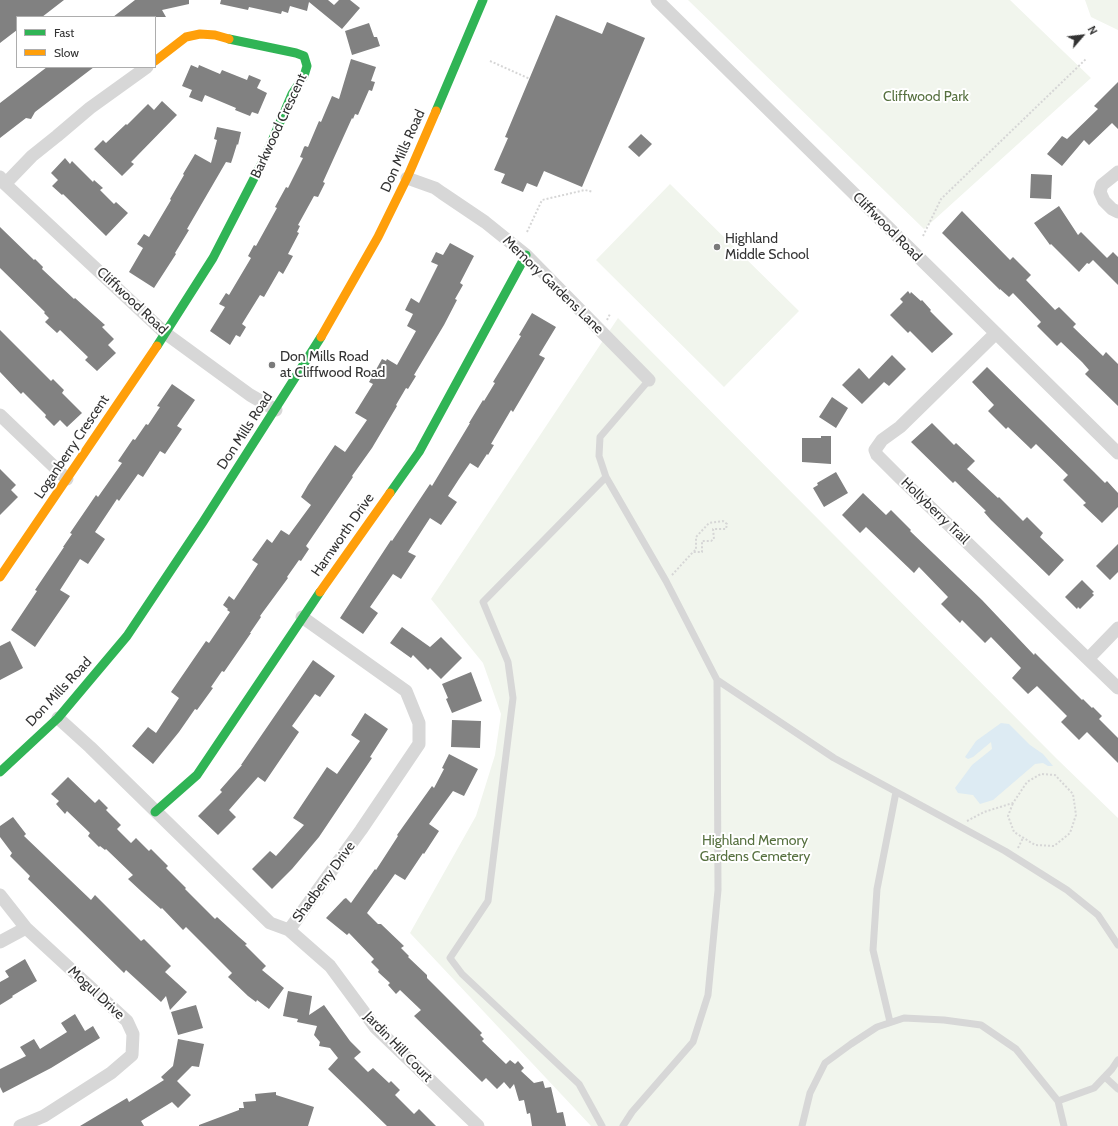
<!DOCTYPE html>
<html>
<head>
<meta charset="utf-8">
<style>
  body { margin:0 }
  #map { position:relative; width:1118px; height:1126px; overflow:hidden; background:#fff; font-family:Cabin,sans-serif }
  canvas { display:block }
  .legend { position:absolute; left:16px; top:16px; width:140px; height:52px; box-sizing:border-box; background:#fff; border:1px solid #adadad; margin:0; padding:5px 7px; list-style:none; font-size:12px; color:#333 }
  .legend li { display:flex; align-items:center; gap:8px; height:20px }
  .legend b { width:20px; border:1px solid #adadad }
  .north { position:absolute; left:1062px; top:16px; width:40px; height:40px; -webkit-text-stroke:3px #fff; paint-order:stroke; rotate:62deg; font-size:11px; font-weight:700; line-height:16px; text-align:center; color:#333 }
  .north::after { content:''; display:block; margin:auto; width:14px; height:18px; background:#333; clip-path:polygon(50% 0,100% 100%,50% 72%,0 100%) }
</style>
</head>
<body>
<div id="map">
<canvas width="1118" height="1126"></canvas>
<ul class="legend">
<li><b style="height:5px;background:#30b455"></b>Fast</li>
<li><b style="height:5px;background:#ff9f0a"></b>Slow</li>
</ul>
<div class="north">N</div>
</div>
<script>
const ctx = document.querySelector('canvas').getContext('2d');
ctx.lineJoin = 'round';
function fill(path, color) {
  ctx.fillStyle = color;
  ctx.fill(path, 'evenodd');
}
function toPath(rows) {
  const path = new Path2D();
  for (const r of rows) {
    path.moveTo(r[0], r[1]);
    for (let i = 2; i < r.length; i += 2) path.lineTo(r[i], r[i + 1]);
  }
  return path;
}
function strokePath(path, color, width, dash) {
  ctx.strokeStyle = color;
  ctx.lineWidth = width;
  ctx.lineCap = dash ? 'butt' : 'round';
  ctx.setLineDash(dash || []);
  ctx.stroke(path);
}
function drawText(font, color, halo, rows, align = 'center') {
  ctx.font = font + ' Cabin,sans-serif';
  ctx.lineWidth = 4;
  ctx.setLineDash([]);
  ctx.textBaseline = 'middle';
  ctx.strokeStyle = halo;
  ctx.fillStyle = color;
  for (const [text, x, y, turn = 0] of rows) {
    ctx.save();
    ctx.translate(x, y);
    ctx.rotate((+turn || 0) * Math.PI / 180);
    ctx.textAlign = isNaN(turn) ? turn : align;
    if (halo) ctx.strokeText(text, 0, 0);
    ctx.fillText(text, 0, 0);
    ctx.restore();
  }
}
const green = toPath([
  [688,0,1010,0,1091,78,924,229],
  [1085,0,1118,0,1118,30,1091,17],
  [670,184,799,311,724,387,596,260],
  [618,318,1057,759,1118,818,1118,1126,591,1126,410,933,476,816,495,755,501,714,483,663,431,599]
]);
const water = toPath([
  [1001,723,1009,724,1030,745,1043,754,1053,766,1048,766,1043,763,1035,764,993,800,980,804,973,795,958,793,955,788,972,765,992,749,991,742,973,757,968,759,965,757,976,741]
]);
const building = toPath([
  [0,0,64,0,42,17,17,17,17,30,0,43],
  [135,0,189,0,189,4,162,10,166,17,113,17],
  [221,0,328,0,334,5,339,0,350,0,360,8,342,29,309,2,307,11,290,6,288,13,282,11,281,14,249,7,248,10,220,4],
  [556,15,602,34,607,22,645,38,582,187,544,171,537,187,527,183,523,192,501,183,505,174,494,170,508,138,505,137],
  [369,23,374,37,377,37,380,46,352,55,345,31],
  [351,59,376,67,371,81,375,82,372,91,369,90,358,115,355,114,353,119,352,118,323,182,325,183,318,197,314,196,298,225,300,226,297,232,299,233,288,254,293,256,283,274,279,271,264,297,260,295,242,324,246,327,240,337,236,335,230,345,210,331,225,307,219,304,226,293,229,295,251,258,248,256,254,245,256,246,277,208,275,207,286,187,288,188,303,158,300,157,304,147,305,146,308,147,319,121,321,122,332,96,339,99],
  [191,65,198,68,199,65,220,74,222,70,247,80,249,75,261,80,257,88,267,93,258,114,252,112,250,116,235,110,236,108,205,95,202,102,189,97,192,90,182,86],
  [47,67,94,67,35,112,31,119,26,118,0,138,0,103],
  [1118,82,1118,129,1112,123,1089,145,1084,140,1062,166,1047,154,1062,136,1067,139,1098,109,1094,106],
  [162,101,177,115,136,157,131,162,134,164,122,176,94,149,103,140,106,143,126,124,127,125,148,104,154,110],
  [217,127,241,132,238,145,237,144,233,157,231,163,226,162,187,229,189,230,175,253,176,254,154,288,129,272,143,248,137,244,144,234,149,237,171,200,170,199,184,175,183,174,195,154,211,163,217,140,214,139],
  [641,134,652,144,639,157,628,147],
  [65,158,70,164,72,161,93,182,94,180,103,188,100,190,114,204,116,202,128,213,106,236,63,194,62,195,52,186,58,180,51,173],
  [1031,174,1052,175,1051,199,1030,198],
  [1059,206,1078,235,1081,232,1107,258,1113,252,1118,257,1118,285,1093,260,1089,264,1087,263,1079,272,1051,244,1050,245,1034,223],
  [962,211,1010,260,1013,257,1031,275,1026,280,1055,310,1059,307,1076,324,1073,327,1103,356,1106,352,1118,364,1118,406,1085,374,1089,370,1082,362,1061,342,1057,346,1037,326,1041,322,1013,293,1009,297,1000,289,1000,290,942,233],
  [0,227,34,260,35,259,43,267,42,269,74,299,75,298,105,325,102,327,114,339,108,345,116,353,97,371,85,360,88,357,60,330,57,333,45,322,49,318,44,313,45,312,0,268],
  [450,243,474,256,460,283,463,285,455,299,457,300,444,325,414,375,416,376,408,389,406,388,396,405,397,406,372,448,352,476,353,477,306,546,309,549,301,561,299,560,287,577,288,578,260,616,261,617,250,633,251,633,224,672,222,671,211,687,213,688,197,710,195,709,179,732,153,764,132,746,148,727,156,733,179,698,171,692,206,641,209,643,230,612,227,610,228,609,223,605,229,596,234,600,258,564,252,560,267,539,272,543,281,530,289,535,311,505,301,497,308,485,335,445,345,452,367,420,355,413,373,384,369,382,382,359,386,361,387,359,397,365,416,331,407,326,413,314,405,310,411,298,419,303,438,265,431,262,436,252,443,255],
  [908,291,910,294,911,292,921,301,922,300,931,310,930,311,953,334,932,353,910,331,908,333,890,315,903,302,900,299],
  [532,313,556,327,539,355,545,358,513,412,511,410,491,444,494,445,488,455,487,454,478,468,470,463,459,479,448,496,457,502,441,525,430,518,408,552,416,556,401,579,393,574,370,607,378,613,363,634,340,618,391,540,392,541,430,484,432,486,470,423,469,423,483,400,484,401,495,383,493,382,521,336,519,335],
  [0,330,51,381,53,379,64,390,62,393,82,413,67,427,60,420,54,426,45,417,46,415,23,392,21,394,0,372],
  [892,355,906,369,889,386,884,382,862,404,842,385,859,368,869,379],
  [987,367,1094,472,1105,483,1107,481,1118,493,1118,507,1102,523,1083,505,1086,503,1063,480,1068,475,1036,444,1031,449,1008,427,1006,429,988,411,994,405,972,382],
  [172,384,195,400,177,426,182,429,165,454,160,451,143,477,138,474,119,501,117,499,95,532,105,539,88,564,80,559,60,590,70,596,35,647,11,630,37,591,35,590,64,547,63,547,72,534,70,533,96,495,98,497,122,463,118,461,133,439,135,440,146,424,148,425,160,407,157,406],
  [832,397,848,408,836,428,819,417],
  [932,423,954,445,956,443,975,461,967,469,998,498,999,497,1023,521,1027,517,1043,533,1040,537,1064,560,1049,576,991,520,984,512,986,511,955,481,953,483,911,442],
  [821,436,831,436,831,464,802,462,802,438,821,438],
  [0,469,16,485,11,490,18,497,0,515],
  [836,472,848,493,824,507,813,488,818,485,817,483],
  [863,493,886,515,891,510,911,530,910,531,982,600,1034,655,1035,653,1082,700,1083,699,1092,708,1093,707,1102,716,1099,719,1118,738,1118,763,1087,732,1079,740,1061,722,1067,716,1037,686,1028,694,1012,678,1021,668,991,637,985,643,962,620,960,623,941,604,948,597,919,567,914,573,866,527,860,533,842,515],
  [1118,544,1118,572,1110,580,1096,566],
  [1082,580,1094,592,1092,593,1094,595,1080,609,1078,607,1077,609,1065,597],
  [402,627,430,647,441,637,462,658,441,679,430,668,428,670,413,655,411,658,390,643],
  [10,641,23,668,0,680,0,646],
  [313,660,335,676,320,697,315,694,292,726,299,732,265,782,258,777,243,794,229,810,236,817,218,835,198,816,222,792,220,790,242,765,241,765],
  [471,672,482,701,452,713,446,699,448,698,442,684],
  [365,713,388,729,370,757,372,758,319,837,292,869,272,889,252,869,270,851,276,856,304,825,293,818,327,767,337,774,360,741,351,735],
  [452,720,481,721,480,748,451,747],
  [449,754,478,769,464,796,453,791,429,824,439,831,424,854,423,853,405,880,395,874,367,913,378,924,381,924,404,946,401,948,409,956,408,957,427,975,427,978,482,1033,480,1035,484,1039,482,1041,506,1064,510,1060,515,1064,518,1061,524,1068,521,1071,534,1083,543,1081,545,1088,551,1087,557,1113,563,1112,566,1126,532,1126,530,1113,527,1114,524,1100,519,1101,514,1084,510,1089,504,1082,497,1089,486,1078,482,1082,414,1016,421,1010,400,990,396,994,388,985,390,983,378,972,379,970,371,962,374,959,349,933,347,935,326,918,344,899,346,898,351,903,375,869,376,870,398,836,397,835,432,786,434,788,444,769,442,768],
  [68,777,95,803,99,799,108,808,106,810,121,825,117,829,131,843,136,838,149,851,151,849,168,866,166,868,186,888,185,889,215,919,217,917,239,937,247,944,245,945,266,966,262,970,284,988,269,1009,257,1000,256,1002,248,996,228,977,232,973,186,927,183,930,162,908,161,909,142,892,128,879,133,875,106,849,105,850,100,846,99,847,88,836,90,833,67,811,65,814,56,804,59,801,51,794],
  [13,817,26,834,24,836,91,900,95,895,141,941,144,939,171,966,165,972,187,992,170,1010,166,996,161,1002,126,970,124,973,28,879,30,876,10,856,12,853,0,837,0,826],
  [25,959,37,981,12,996,13,997,0,1005,0,982,9,977,5,971],
  [288,991,312,996,309,1015,324,1005,350,1041,361,1052,354,1058,368,1072,373,1068,389,1083,391,1081,400,1090,395,1095,414,1114,419,1109,436,1126,387,1126,328,1069,338,1058,330,1048,319,1046,320,1042,314,1035,317,1026,297,1022,298,1019,283,1016],
  [196,1005,203,1028,178,1035,171,1012],
  [75,1014,85,1031,93,1026,100,1038,51,1068,3,1093,0,1087,0,1069,26,1056,20,1047,34,1039,40,1049,67,1032,61,1023],
  [178,1039,204,1044,199,1067,192,1066,177,1081,191,1095,178,1108,172,1102,141,1121,144,1126,80,1126,127,1098,129,1102,164,1080,161,1077,173,1066],
  [276,1092,276,1095,314,1107,308,1126,199,1126,199,1125,239,1110,239,1108,244,1108,243,1102,256,1101,255,1094]
]);
const path = toPath([
  [490,61,530,79],
  [527,232,542,200,585,190,593,192],
  [923,236,941,199,1086,59],
  [607,320,610,314],
  [672,575,693,552,696,550,696,537,709,523,723,521,727,524,726,529,713,529,714,539,711,541,702,541,702,552,693,552],
  [967,821,984,812,1013,803,1027,782,1041,774,1055,775,1073,794,1076,815,1070,833,1054,846,1035,845,1014,832,1008,816,1013,803],
  [1018,848,1023,838]
]);
const lane = toPath([
  [717,680,834,758,1005,851,1067,890,1098,915,1118,945],
  [890,1022,873,950,877,889,896,792],
  [1105,1077,1118,1089],
  [1058,1101,1094,1088,1112,1069,1118,1060],
  [602,1126,579,1084,462,974,450,958,488,901,513,698,508,662,483,602,606,477],
  [623,1126,632,1112,693,1042,708,995,718,890,717,680,666,581,606,477,599,456,600,437,649,380],
  [802,1126,810,1093,825,1063,851,1044,877,1027,904,1018,944,1020,981,1025,1016,1049,1058,1101,1064,1126]
]);
const street = toPath([
  [657,0,1118,453],
  [1118,172,1102,185,1100,192,1104,201,1112,209,1118,212],
  [0,177,5,184,165,333,250,395,276,410],
  [407,178,435,188,442,193,485,222,526,255,649,380],
  [5,184,32,156,57,136,90,108,147,67],
  [996,333,900,427,882,440,875,450,877,455,899,477,1118,688],
  [0,415,67,479],
  [1088,659,1118,628],
  [58,718,90,747,270,923,289,930,330,966,375,1027,478,1126],
  [0,895,26,928,127,1021,133,1034,132,1055,111,1073,44,1116,20,1126],
  [289,930,361,830,419,744,419,723,406,691,302,617],
  [0,942,26,928]
]);
const fast = toPath([
  [436,111,483,0],
  [157,346,213,258,266,155,292,94,304,76,307,66,304,56,296,53,229,39],
  [390,493,419,452,526,255],
  [0,772,58,718,127,636,203,522,321,337],
  [155,812,197,775,320,592]
]);
const slow = toPath([
  [155,61,186,37,200,34,215,35,229,39],
  [321,337,378,237,407,178,436,111],
  [0,577,157,346],
  [320,592,390,493]
]);
const markers = [
  [717,247,4,"#7a7a7a"],
  [272,365,4,"#7a7a7a"]
];
const parkNames = [
  ["Cliffwood Park",926,97],
  ["Highland Memory",755,841],
  ["Gardens Cemetery",755,857]
];
const streetNames = [
  ["Barkwood Crescent",279,126,-65],
  ["Don Mills Road",403,151,-66],
  ["Cliffwood Road",887,227,45],
  ["Memory Gardens Lane",553,285,44],
  ["Cliffwood Road",132,301,43],
  ["Don Mills Road",245,431,-57],
  ["Loganberry Crescent",72,447,-56],
  ["Hollyberry Trail",935,511,44],
  ["Harnworth Drive",343,535,-55],
  ["Don Mills Road",59,692,-47],
  ["Shadberry Drive",324,882,-54],
  ["Mogul Drive",96,993,43],
  ["Jardin Hill Court",398,1047,46]
];
const poiNames = [
  ["Highland",725,239],
  ["Middle School",725,255],
  ["Don Mills Road",280,357],
  ["at Cliffwood Road",280,373]
];
fill(green, '#f1f5ed');
fill(water, '#ddebf3');
fill(building, '#818181');
strokePath(path, '#d6d6d6', 2, [2, 2]);
strokePath(lane, '#d7d7d7', 7);
strokePath(street, '#d7d7d7', 13);
strokePath(fast, '#30b455', 9);
strokePath(slow, '#ff9f0a', 9);
for (const [x, y, r, color] of markers) {
  const dot = new Path2D();
  dot.arc(x, y, r, 0, 2 * Math.PI);
  ctx.fillStyle = color;
  ctx.fill(dot);
  strokePath(dot, '#fff', 1.5);
}
drawText('14px', '#56703f', '#fff', parkNames);
drawText('14px', '#333', '#fff', streetNames);
drawText('14px', '#333', '#fff', poiNames, 'left');
</script>
</body>
</html>
